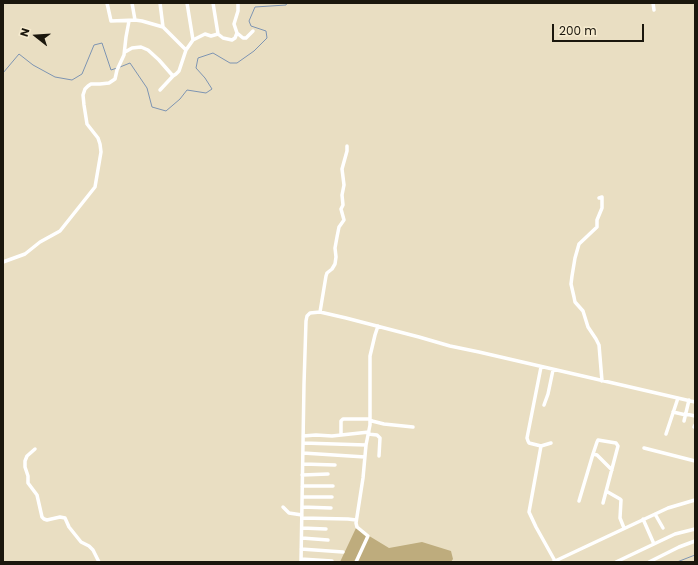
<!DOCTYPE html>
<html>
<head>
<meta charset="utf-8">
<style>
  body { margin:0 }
  #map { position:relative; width:698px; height:565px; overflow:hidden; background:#e9dec2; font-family:Poppins,sans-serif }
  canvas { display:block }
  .frame { position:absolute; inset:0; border:4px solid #1b170d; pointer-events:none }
  .north { position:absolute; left:16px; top:16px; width:40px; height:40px; -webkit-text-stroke:3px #f6ebcf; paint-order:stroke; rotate:287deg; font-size:11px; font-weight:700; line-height:16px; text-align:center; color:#1b170d }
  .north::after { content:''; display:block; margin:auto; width:14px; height:18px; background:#1b170d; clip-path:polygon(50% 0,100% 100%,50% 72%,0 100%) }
  .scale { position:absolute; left:552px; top:24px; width:92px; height:18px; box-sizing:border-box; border:2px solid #1b170d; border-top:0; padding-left:5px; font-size:12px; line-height:14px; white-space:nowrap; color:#1b170d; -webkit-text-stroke:3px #f6ebcf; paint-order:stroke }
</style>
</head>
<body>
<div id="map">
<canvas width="698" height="565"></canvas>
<div class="frame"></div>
<div class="north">N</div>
<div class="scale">200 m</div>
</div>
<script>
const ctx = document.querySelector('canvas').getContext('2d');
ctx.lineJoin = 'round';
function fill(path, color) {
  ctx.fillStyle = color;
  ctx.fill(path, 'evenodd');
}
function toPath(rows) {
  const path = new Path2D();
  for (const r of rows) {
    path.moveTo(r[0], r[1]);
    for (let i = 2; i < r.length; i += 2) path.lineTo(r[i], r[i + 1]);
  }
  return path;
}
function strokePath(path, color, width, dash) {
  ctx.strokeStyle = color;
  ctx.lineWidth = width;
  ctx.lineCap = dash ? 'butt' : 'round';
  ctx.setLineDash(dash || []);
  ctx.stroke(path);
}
const green = toPath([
  [356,528,389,548,422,542,451,551,453,559,451,562,340,562]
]);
const stream = toPath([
  [120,67,130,63,147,88,152,107,166,111,180,99,187,90,206,93,212,89,205,78,196,68,198,58,213,53,230,63,237,63,254,51,267,38,266,31,251,26,249,21,255,7,286,5,287,3],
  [3,73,19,54,33,65,55,77,72,80,82,74,94,45,102,43,111,70,117,68],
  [677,562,695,555]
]);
const minor = toPath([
  [107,3,111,21,135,20,142,21,163,27,186,50,193,40,205,34,211,36,218,34],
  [132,3,135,20],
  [160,3,163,27],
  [187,3,193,40],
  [213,3,218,34,223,38,232,40,235,38,237,33],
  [238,3,238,11,234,24,237,33,243,38,246,38,253,31],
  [653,3,654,10],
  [125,52,132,48,141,47,148,50,159,60,173,76,160,90],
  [173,76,176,74,179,71,186,50],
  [599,198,602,197,602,208,597,220,597,227,579,244,575,258,572,276,571,284,574,297,575,302,583,311,588,327,596,339,599,345,602,381],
  [3,262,25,254,40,242,60,231,95,187,101,152,100,144,98,138,87,124,84,105,83,95,85,89,88,86,91,84,100,84,109,83,115,79,117,70,124,55,126,37,129,21],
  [320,312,326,276,327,273,332,269,335,264,336,257,335,248,337,237,339,227,344,220,341,209,343,205,342,195,344,185,342,169,347,151,347,146],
  [541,367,527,438,528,441,529,443,541,446,551,443],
  [544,405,548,394,553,370],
  [673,412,686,415],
  [686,414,695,416],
  [684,421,689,400],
  [694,427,695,425],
  [341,434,341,421,343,419,370,419,372,421,384,424,413,427],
  [368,434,377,435,380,438,379,456],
  [666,434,678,398],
  [303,436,316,435,332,436,369,432],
  [303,443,366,445],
  [541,446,529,512,536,527,555,561],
  [644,448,695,461],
  [35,449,27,456,25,461,25,467,28,476,28,483,37,495,42,517,44,519,47,520,60,517,65,518,69,527,81,542,89,546,93,550,99,562],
  [303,453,365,457],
  [593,454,597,455,612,470],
  [303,464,335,465],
  [302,475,328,474],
  [302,486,333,486],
  [606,491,620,499,621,500,620,518,624,528],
  [302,497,332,497],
  [579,501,593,454,597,442,598,440,616,443,618,446,603,503],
  [283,507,289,513,302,515],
  [302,507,331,508],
  [655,514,663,528],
  [302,518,348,519,356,520],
  [643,519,654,544],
  [302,528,326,529],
  [302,538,328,540],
  [301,549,343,552],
  [301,559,332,561],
  [301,562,304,384,306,321,307,316,310,313,320,312,346,318,419,337,450,346,479,352,695,402],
  [356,562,368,536,357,527,356,523,363,478,366,445,370,425,370,356,375,335,378,326],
  [553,562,668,508,695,500],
  [616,562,675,534,695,529],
  [649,562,679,547,695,541]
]);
fill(green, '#beac7d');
strokePath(stream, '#7d94b2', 1);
strokePath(minor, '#fff', 3.5);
</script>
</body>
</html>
